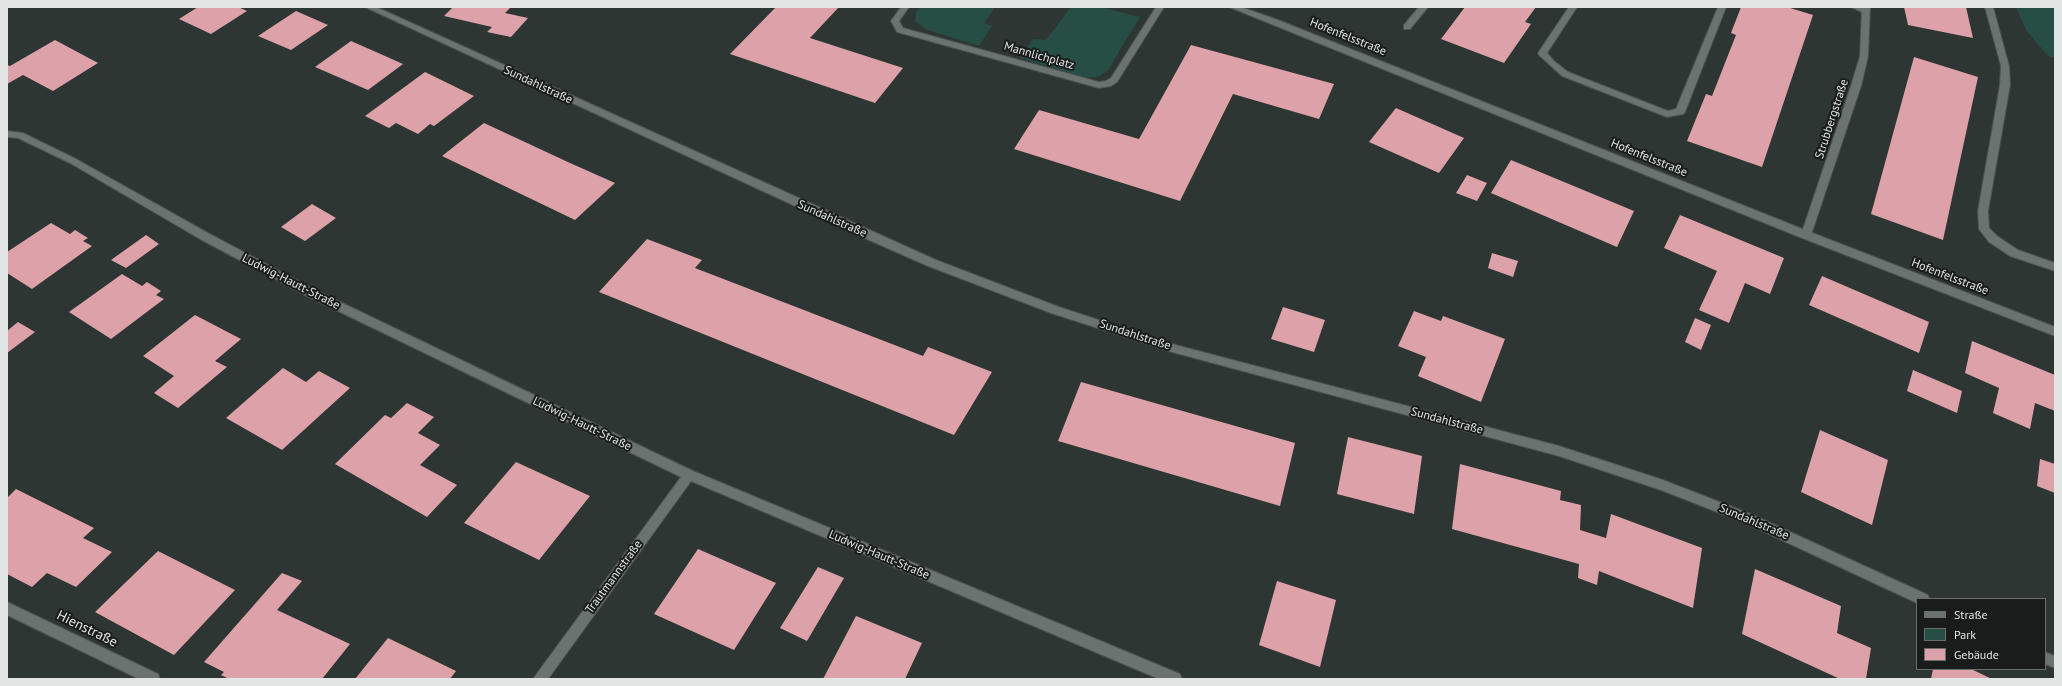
<!DOCTYPE html>
<html>
<head>
<meta charset="utf-8">
<style>
  body { margin:0 }
  #map { position:relative; width:2062px; height:686px; overflow:hidden; background:#2e3633; font-family:"PT Sans",sans-serif }
  canvas { display:block }
  .frame { position:absolute; inset:0; border:8px solid #e1e6e5; pointer-events:none }
  .legend { position:absolute; left:1916px; top:598px; width:130px; height:72px; box-sizing:border-box; background:#191c1b; border:1px solid #696d6c; margin:0; padding:5px 7px; list-style:none; font-size:12px; color:#e1e6e5 }
  .legend li { display:flex; align-items:center; gap:8px; height:20px }
  .legend b { width:20px; border:1px solid #696d6c }
</style>
</head>
<body>
<div id="map">
<canvas width="2062" height="686"></canvas>
<div class="frame"></div>
<ul class="legend">
<li><b style="height:5px;background:#6a7370"></b>Straße</li>
<li><b style="height:11px;background:#274e44"></b>Park</li>
<li><b style="height:11px;background:#dda1a9"></b>Gebäude</li>
</ul>
</div>
<script>
const ctx = document.querySelector('canvas').getContext('2d');
ctx.lineJoin = 'round';
function fill(path, color) {
  ctx.fillStyle = color;
  ctx.fill(path, 'evenodd');
}
function toPath(rows) {
  const path = new Path2D();
  for (const r of rows) {
    path.moveTo(r[0], r[1]);
    for (let i = 2; i < r.length; i += 2) path.lineTo(r[i], r[i + 1]);
  }
  return path;
}
function strokePath(path, color, width, dash) {
  ctx.strokeStyle = color;
  ctx.lineWidth = width;
  ctx.lineCap = dash ? 'butt' : 'round';
  ctx.setLineDash(dash || []);
  ctx.stroke(path);
}
function drawText(font, color, halo, rows, align = 'center') {
  ctx.font = font + ' "PT Sans",sans-serif';
  ctx.lineWidth = 4;
  ctx.setLineDash([]);
  ctx.textBaseline = 'middle';
  ctx.strokeStyle = halo;
  ctx.fillStyle = color;
  for (const [text, x, y, turn = 0] of rows) {
    ctx.save();
    ctx.translate(x, y);
    ctx.rotate((+turn || 0) * Math.PI / 180);
    ctx.textAlign = isNaN(turn) ? turn : align;
    if (halo) ctx.strokeText(text, 0, 0);
    ctx.fillText(text, 0, 0);
    ctx.restore();
  }
}
const green = toPath([
  [921,7,995,7,984,23,992,26,979,46,925,29,915,21,916,12],
  [1071,7,1100,7,1140,17,1108,70,1098,77,1083,77,1020,58,1033,39,1046,40],
  [2016,7,2055,7,2055,58,2048,56,2026,30]
]);
const building = toPath([
  [198,7,238,7,247,11,211,34,179,19],
  [453,7,511,7,505,13,528,18,511,37,487,32,492,27,444,16],
  [776,7,839,7,810,38,903,68,875,103,730,54],
  [1465,7,1536,7,1525,22,1531,24,1504,63,1441,39],
  [1741,7,1787,7,1813,15,1762,167,1687,141,1706,94,1712,96,1736,35,1731,33],
  [1904,7,1966,7,1973,38,1908,25],
  [296,11,328,25,291,50,258,36],
  [55,40,98,63,53,91,23,75,7,84,7,65,10,66],
  [351,41,376,52,403,64,368,90,315,67],
  [1191,45,1334,84,1319,119,1233,94,1180,201,1014,149,1039,110,1139,139],
  [1914,57,1978,77,1943,240,1871,214],
  [425,72,474,96,434,126,430,124,418,134,396,123,389,128,365,116],
  [1396,108,1464,138,1439,173,1369,142],
  [484,123,570,163,615,183,575,220,442,156],
  [1511,160,1634,211,1617,247,1491,193],
  [1467,175,1487,183,1477,201,1456,193],
  [312,204,336,218,305,241,281,227],
  [1680,215,1784,258,1770,294,1745,283,1729,323,1699,310,1717,271,1664,248],
  [51,223,70,234,75,230,88,238,83,241,92,246,32,289,7,273,7,252],
  [146,235,159,244,126,268,111,260],
  [647,239,702,260,695,268,923,356,928,347,992,372,954,435,599,292],
  [1492,253,1518,261,1513,277,1488,268],
  [122,274,142,286,147,282,161,291,156,295,164,299,111,339,69,312],
  [1822,276,1929,322,1919,353,1809,305],
  [1283,307,1325,320,1314,352,1271,339],
  [1414,311,1441,321,1443,316,1505,339,1481,402,1418,376,1426,357,1398,346],
  [195,315,241,339,215,361,227,367,178,408,154,393,174,376,143,356],
  [1695,318,1711,325,1701,350,1685,342],
  [18,322,35,332,7,353,7,331],
  [1972,341,2055,375,2055,411,2035,403,2030,429,1993,413,1999,388,1965,373],
  [283,368,306,382,319,371,350,388,282,450,226,418],
  [1913,370,1962,391,1957,413,1907,391],
  [1081,382,1295,443,1280,506,1058,441],
  [407,403,434,417,418,433,440,445,420,465,457,485,427,517,335,464,385,415,391,418],
  [1820,430,1888,460,1872,525,1801,492],
  [1348,437,1422,456,1414,514,1337,494],
  [2040,459,2055,464,2055,493,2037,486],
  [516,462,590,496,539,560,464,523],
  [1460,464,1561,491,1560,500,1581,505,1580,530,1606,538,1611,514,1702,548,1693,608,1599,571,1597,585,1578,578,1579,564,1452,529],
  [16,489,94,528,83,538,112,552,76,587,47,573,32,587,7,574,7,498],
  [698,549,776,583,734,650,654,614],
  [158,551,235,590,174,655,95,612],
  [818,567,844,578,807,641,780,628],
  [1755,569,1841,606,1837,633,1871,648,1866,679,1840,679,1742,634],
  [282,573,302,581,277,610,350,644,322,679,229,679,221,675,224,672,204,662],
  [1277,581,1336,600,1320,667,1259,645],
  [856,616,922,643,905,679,823,679],
  [388,638,456,671,450,679,355,679],
  [1933,669,1971,669,1992,679,1931,679]
]);
const service = toPath([
  [1419,7,1428,7,1410,29,1404,29,1404,25,1419,7],
  [1569,7,1577,7,1547,53,1554,61,1568,72,1668,111,1676,109,1718,7,1726,7,1685,112,1683,114,1667,117,1562,76,1539,55,1538,53,1569,7],
  [1851,7,1863,7,1870,11,1866,14,1851,7],
  [1985,7,1993,7,2009,66,2010,85,1988,211,1989,228,1997,236,2018,250,2055,263,2055,271,2010,256,1989,242,1979,229,1978,211,2000,85,2001,66,1985,7]
]);
const minor = toPath([
  [365,7,376,7,936,260,1059,307,1172,344,1559,446,1663,480,1753,515,1928,595,1929,599,1917,599,1917,603,1745,523,1661,490,1559,456,1172,352,1051,313,928,266,862,237,365,7],
  [901,7,909,7,899,21,903,28,1099,82,1106,81,1111,78,1156,7,1164,7,1117,82,1111,86,1099,88,897,32,891,21,901,7],
  [1862,7,1870,7,1868,56,1861,86,1811,235,1806,239,1801,235,1851,86,1860,56,1862,7],
  [7,131,23,133,76,159,208,233,315,290,693,471,1180,674,1182,679,1159,679,691,481,548,679,533,679,681,477,307,296,200,239,70,163,18,138,7,137,7,131],
  [7,602,158,674,160,679,139,679,7,615,7,602],
  [2045,652,2055,656,2055,668,2045,664,2045,652]
]);
const secondary = toPath([
  [1229,7,1241,7,1278,20,1810,232,2055,327,2055,336,1802,238,1229,7]
]);
const streetNames = [
  ["Hofenfelsstraße",1348,37,22],
  ["Mannlichplatz",1039,56,16],
  ["Sundahlstraße",538,85,25],
  ["Strubbergstraße",1832,119,-72],
  ["Hofenfelsstraße",1649,158,22],
  ["Sundahlstraße",832,219,24],
  ["Hofenfelsstraße",1950,277,21],
  ["Ludwig-Hautt-Straße",291,282,27],
  ["Sundahlstraße",1135,335,18],
  ["Sundahlstraße",1447,421,15],
  ["Ludwig-Hautt-Straße",582,424,26],
  ["Sundahlstraße",1754,522,23],
  ["Ludwig-Hautt-Straße",879,555,23],
  ["Trautmannstraße",614,577,-54]
];
const nearStreetnames = [
  ["Hienstraße",87,629,26]
];
fill(green, '#274e44');
fill(building, '#dda1a9');
strokePath(service, '#4b5150', 2);
strokePath(minor, '#4b5150', 2);
strokePath(secondary, '#4b5150', 2);
fill(service, '#6a7370');
fill(minor, '#6a7370');
fill(secondary, '#6a7370');
drawText('12px', '#e1e6e5', '#191c1b', streetNames);
drawText('14px', '#e1e6e5', '#191c1b', nearStreetnames);
</script>
</body>
</html>
